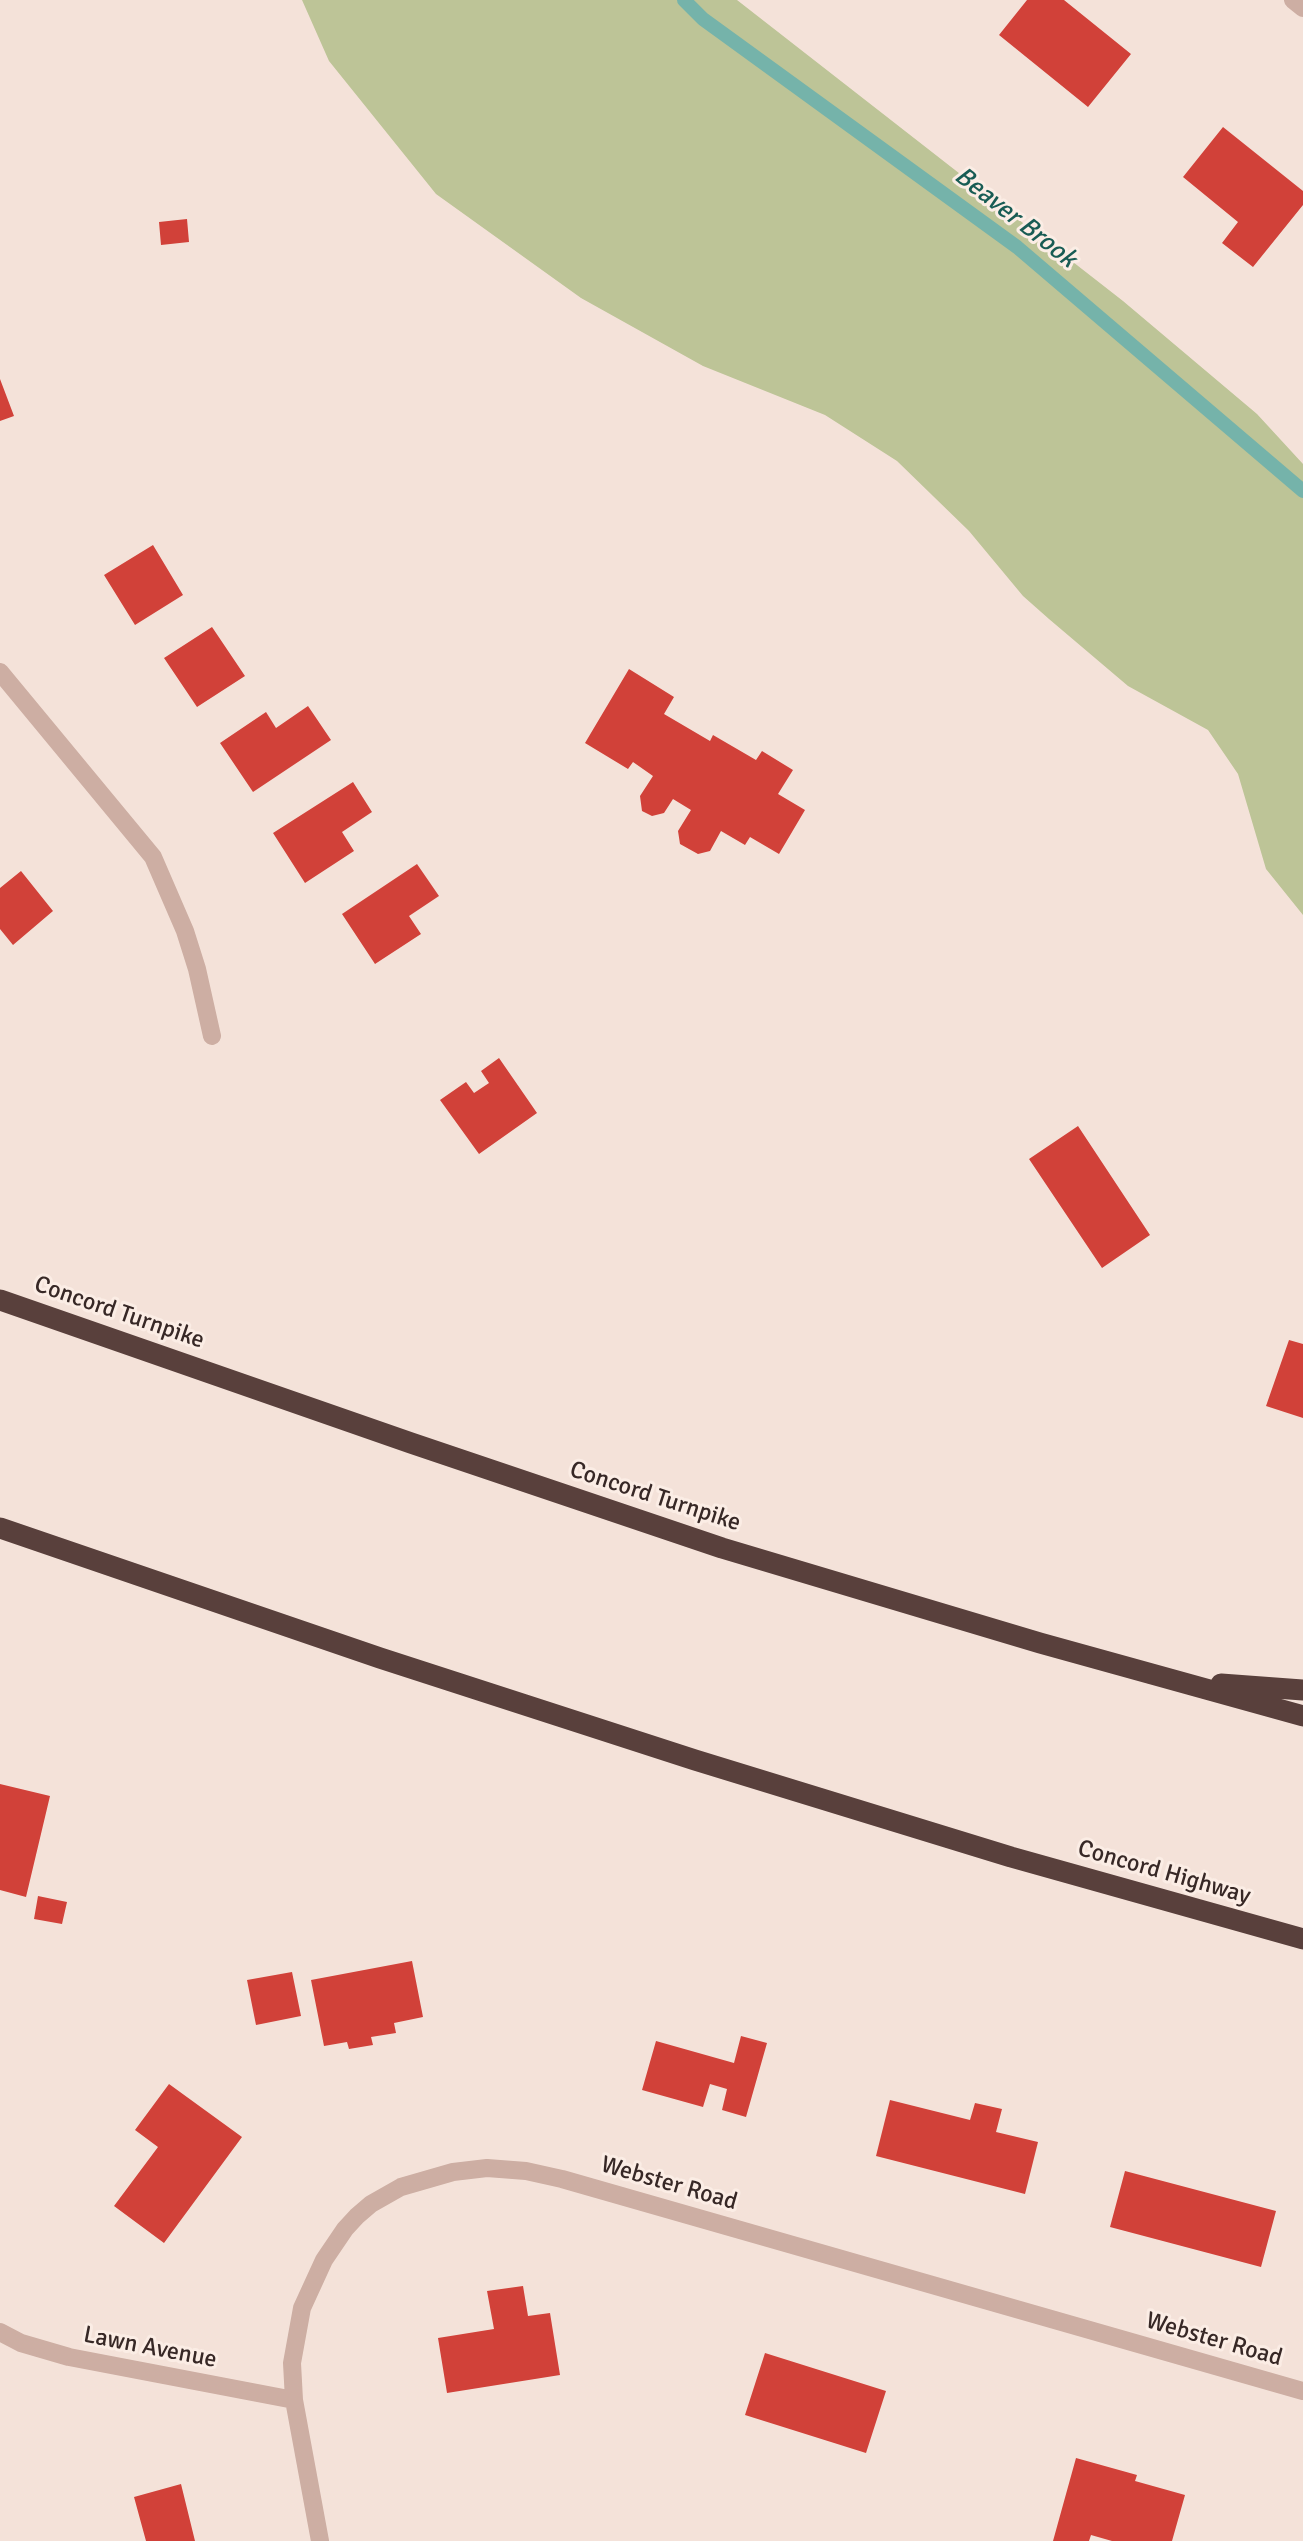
<!DOCTYPE html>
<html>
<head>
<meta charset="utf-8">
<style>
  body { margin:0 }
  canvas { display:block; background:#f4e2d9 }
</style>
</head>
<body>
<canvas width="1303" height="2541"></canvas>
<script>
const ctx = document.querySelector('canvas').getContext('2d');
ctx.lineJoin = 'round';
function fill(path, color) {
  ctx.fillStyle = color;
  ctx.fill(path, 'evenodd');
}
function toPath(rows) {
  const path = new Path2D();
  for (const r of rows) {
    path.moveTo(r[0], r[1]);
    for (let i = 2; i < r.length; i += 2) path.lineTo(r[i], r[i + 1]);
  }
  return path;
}
function strokePath(path, color, width, dash) {
  ctx.strokeStyle = color;
  ctx.lineWidth = width;
  ctx.lineCap = dash ? 'butt' : 'round';
  ctx.setLineDash(dash || []);
  ctx.stroke(path);
}
function drawText(font, color, halo, rows, align = 'center') {
  ctx.font = font + ' Signika,sans-serif';
  ctx.lineWidth = 6;
  ctx.setLineDash([]);
  ctx.textBaseline = 'middle';
  ctx.strokeStyle = halo;
  ctx.fillStyle = color;
  for (const [text, x, y, turn = 0] of rows) {
    ctx.save();
    ctx.translate(x, y);
    ctx.rotate((+turn || 0) * Math.PI / 180);
    ctx.textAlign = isNaN(turn) ? turn : align;
    if (halo) ctx.strokeText(text, 0, 0);
    ctx.fillText(text, 0, 0);
    ctx.restore();
  }
}
const green = toPath([
  [302,0,737,0,1123,301,1257,414,1303,464,1303,915,1266,869,1238,774,1208,730,1128,686,1049,619,1023,596,969,531,897,461,825,415,703,366,581,298,436,194,329,61]
]);
const stream = toPath([
  [684,0,703,19,1017,247,1303,491]
]);
const building = toPath([
  [1027,0,1064,0,1131,54,1088,107,999,35],
  [1223,127,1303,191,1303,205,1253,267,1222,243,1238,222,1183,177],
  [187,219,189,242,161,245,159,222],
  [0,379,14,416,0,421],
  [153,545,183,595,135,625,104,575],
  [212,627,245,676,197,707,164,658],
  [629,669,674,697,664,714,710,741,713,735,756,760,762,751,793,770,778,794,805,810,779,854,750,837,745,845,721,831,710,851,698,854,680,844,678,831,691,810,673,799,664,813,652,816,642,811,640,796,653,776,633,762,628,769,585,743],
  [308,706,331,740,253,792,220,743,266,712,276,728],
  [353,782,372,812,342,832,354,851,305,883,273,833],
  [417,864,439,896,409,916,421,934,375,964,342,914],
  [21,871,53,911,13,945,0,929,0,888],
  [499,1058,537,1113,479,1154,440,1100,466,1082,474,1093,489,1083,481,1071],
  [1078,1126,1150,1235,1102,1268,1029,1159],
  [1289,1340,1303,1344,1303,1418,1266,1406],
  [0,1784,50,1796,26,1897,0,1890],
  [38,1896,67,1902,62,1924,34,1919],
  [412,1961,423,2017,394,2023,396,2033,371,2037,373,2045,349,2049,347,2042,324,2046,311,1980],
  [292,1972,301,2016,256,2025,247,1980],
  [741,2036,767,2043,746,2117,722,2110,727,2089,710,2084,703,2107,642,2090,656,2041,734,2063],
  [169,2084,242,2137,164,2243,114,2206,158,2147,135,2130],
  [890,2100,970,2120,975,2103,1002,2109,996,2132,1038,2142,1025,2194,876,2156],
  [1125,2171,1276,2211,1261,2267,1110,2227],
  [523,2286,528,2316,550,2313,560,2375,447,2393,438,2338,494,2329,487,2291],
  [765,2353,886,2391,866,2453,745,2415],
  [1076,2458,1137,2475,1135,2481,1185,2495,1172,2541,1112,2541,1091,2535,1089,2541,1053,2541],
  [181,2484,195,2541,146,2541,134,2497]
]);
const street = toPath([
  [1293,0,1303,8],
  [0,672,153,857,185,931,197,969,212,1036],
  [0,2332,21,2343,69,2357,294,2400],
  [320,2541,294,2400,292,2363,302,2308,324,2260,345,2229,357,2216,371,2204,401,2187,453,2172,487,2168,526,2171,562,2179,1303,2391]
]);
const highway = toPath([
  [0,1300,411,1443,722,1548,1040,1643,1303,1716],
  [0,1528,380,1658,695,1760,1011,1857,1303,1939],
  [1221,1684,1303,1690]
]);
const streetNames = [
  ["Concord Turnpike",119,1313,19],
  ["Concord Turnpike",655,1497,18],
  ["Concord Highway",1164,1873,16],
  ["Webster Road",669,2184,16],
  ["Webster Road",1214,2340,16],
  ["Lawn Avenue",150,2348,11]
];
const waterNames = [
  ["Beaver Brook",1015,218,38]
];
fill(green, '#bdc497');
strokePath(stream, '#75b3aa', 14);
fill(building, '#d14139');
strokePath(street, '#cdaea3', 18);
strokePath(highway, '#59403c', 21);
drawText('24px', '#372826', '#fbede5', streetNames);
drawText('italic 26px', '#185c54', '#fbede5', waterNames);
</script>
</body>
</html>
